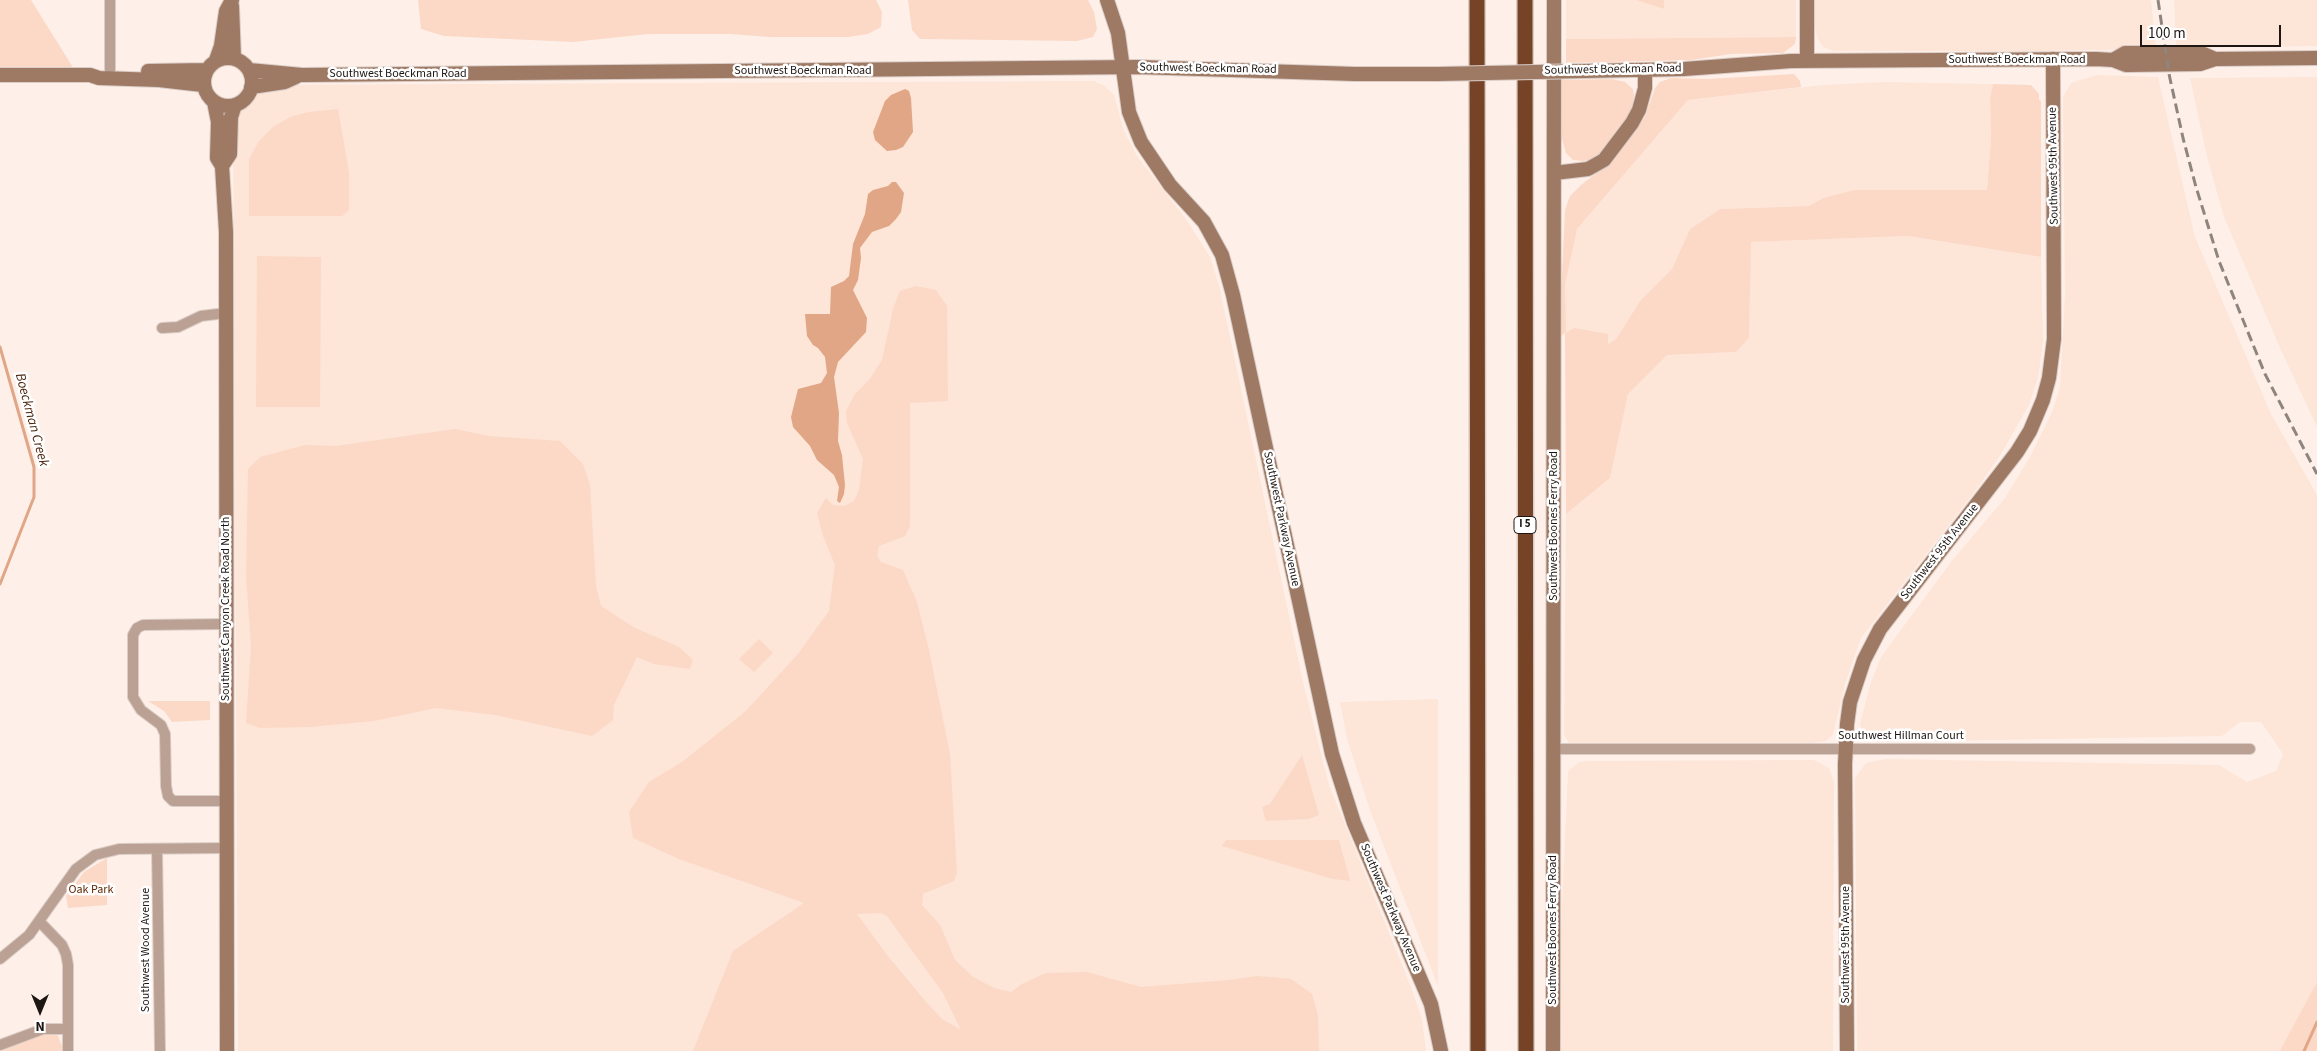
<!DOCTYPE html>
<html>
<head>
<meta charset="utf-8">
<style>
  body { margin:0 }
  #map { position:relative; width:2317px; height:1051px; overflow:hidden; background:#fef0e9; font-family:"Source Sans 3",sans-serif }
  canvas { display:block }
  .north { position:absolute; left:15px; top:986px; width:50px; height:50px; -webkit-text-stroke:4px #fff; paint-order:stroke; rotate:180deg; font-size:14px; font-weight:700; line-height:20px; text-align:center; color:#1d1612 }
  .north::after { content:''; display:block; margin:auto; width:18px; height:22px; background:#1d1612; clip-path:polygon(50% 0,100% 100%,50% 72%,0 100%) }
  .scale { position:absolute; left:2140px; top:25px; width:141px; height:22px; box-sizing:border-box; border:2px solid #1d1612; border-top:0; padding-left:6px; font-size:15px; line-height:18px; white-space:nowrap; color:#1d1612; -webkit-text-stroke:4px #fff; paint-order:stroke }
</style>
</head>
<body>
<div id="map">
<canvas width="2317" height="1051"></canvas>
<div class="north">N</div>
<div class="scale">100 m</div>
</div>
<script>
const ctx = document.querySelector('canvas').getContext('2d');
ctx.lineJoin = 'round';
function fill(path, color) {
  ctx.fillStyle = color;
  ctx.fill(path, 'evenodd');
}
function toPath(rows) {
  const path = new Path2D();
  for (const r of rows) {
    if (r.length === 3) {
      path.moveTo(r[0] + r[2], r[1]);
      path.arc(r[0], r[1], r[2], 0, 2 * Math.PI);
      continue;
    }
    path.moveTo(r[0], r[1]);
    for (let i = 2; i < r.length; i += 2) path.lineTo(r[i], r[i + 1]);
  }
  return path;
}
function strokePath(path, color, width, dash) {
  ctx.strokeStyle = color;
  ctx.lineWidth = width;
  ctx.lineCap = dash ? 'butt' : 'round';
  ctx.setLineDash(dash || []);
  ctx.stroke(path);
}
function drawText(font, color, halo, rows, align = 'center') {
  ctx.font = font + ' "Source Sans 3",sans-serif';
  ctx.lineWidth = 5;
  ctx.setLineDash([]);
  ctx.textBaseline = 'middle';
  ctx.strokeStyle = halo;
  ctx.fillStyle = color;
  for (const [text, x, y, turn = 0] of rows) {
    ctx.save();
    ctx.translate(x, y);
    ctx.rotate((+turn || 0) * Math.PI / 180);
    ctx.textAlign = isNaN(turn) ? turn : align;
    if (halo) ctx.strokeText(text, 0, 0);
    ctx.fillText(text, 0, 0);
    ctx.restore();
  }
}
const built = toPath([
  [1566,0,1636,0,1664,9,1664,0,1796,0,1796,37,1566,39],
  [1815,0,2151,0,2156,49,2033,51,1833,51,1823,47,1818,40,1815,29],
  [2174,0,2317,0,2317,46,2176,48],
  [2097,75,2158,77,2195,237,2271,414,2317,495,2317,1051,1857,1051,1855,778,1866,763,1885,759,2219,765,2247,782,2276,771,2283,754,2261,722,2240,722,2222,736,1877,742,1863,735,1860,724,1871,682,1881,657,1951,562,2005,498,2031,455,2052,412,2060,387,2065,295,2063,97,2071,83],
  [2317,77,2317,427,2280,348,2224,217,2207,157,2190,78],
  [1094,81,1105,86,1114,95,1124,131,1137,156,1186,219,1210,257,1219,285,1303,682,1329,785,1411,987,1422,1019,1426,1051,238,1051,233,105,240,90,250,85],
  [1885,82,1993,84,1990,98,1991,138,1987,190,1854,190,1823,198,1809,206,1720,209,1690,229,1672,269,1640,301,1616,339,1608,344,1565,333,1565,285,1577,229,1688,100,1823,85],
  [1908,236,2041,257,2043,342,2038,378,2029,405,2001,454,1976,490,1861,638,1846,681,1833,734,1826,741,1811,743,1576,746,1569,743,1564,735,1566,514,1610,478,1628,394,1667,355,1736,352,1749,338,1750,242],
  [1438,699,1438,986,1371,813,1347,739,1340,702],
  [1814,760,1829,768,1834,782,1833,1051,1560,1051,1559,975,1568,771,1579,762,1592,761]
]);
const green = toPath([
  [0,0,31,0,74,69,0,68],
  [418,0,876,0,882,12,881,27,868,34,848,37,770,37,730,34,648,34,573,42,444,36,421,29],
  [908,0,1088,0,1094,12,1097,29,1093,37,1077,41,920,39,912,30],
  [1636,0,1664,0,1664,9],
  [1796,37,1795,44,1783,53,1731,54,1691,60,1566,63,1566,39],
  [1794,74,1800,81,1801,87,1688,100,1577,229,1565,285,1566,333,1574,328,1608,334,1608,344,1616,339,1640,301,1672,269,1690,229,1720,209,1809,206,1823,198,1854,190,1987,190,1991,138,1990,98,1993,84,2031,85,2039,94,2039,100,2041,101,2041,257,1908,236,1751,242,1749,338,1736,352,1667,355,1628,394,1610,478,1566,514,1565,333,1559,337,1565,210,1570,196,1582,184,1612,162,1645,117,1655,88,1660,82,1671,78,1708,79],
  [1612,79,1625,82,1633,89,1634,95,1632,110,1603,152,1591,160,1583,161,1573,160,1566,153,1562,139,1560,80],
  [338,109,349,172,349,210,342,216,249,216,249,159,259,141,273,127,290,117,309,112],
  [257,256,321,257,320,407,256,407],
  [916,286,936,290,947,306,948,401,910,403,910,526,905,536,879,546,877,556,881,562,903,570,917,602,929,650,950,754,957,872,954,881,923,894,922,905,940,925,955,960,973,977,994,988,1011,992,1022,984,1046,973,1087,972,1141,987,1229,980,1257,976,1291,979,1312,994,1318,1016,1319,1051,693,1051,733,951,804,903,679,859,633,838,629,812,649,782,682,762,746,711,798,654,829,611,835,565,823,536,817,513,826,498,833,505,844,506,854,501,859,490,863,459,847,423,846,411,855,394,869,380,882,360,893,309,900,291],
  [881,913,887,916,943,993,961,1030,942,1019,926,1002,887,955,857,914],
  [455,429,489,436,560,441,583,464,590,485,596,586,601,606,635,628,679,647,693,660,690,669,654,664,637,657,614,705,613,720,592,736,495,715,436,708,374,721,310,727,260,728,246,723,251,646,246,576,248,469,260,457,305,445,336,446],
  [759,639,773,653,754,672,739,659],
  [148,701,210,701,210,720,172,722,164,711],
  [1302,755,1319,815,1309,819,1266,821,1262,807,1270,804],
  [1226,840,1339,840,1350,881,1333,879,1222,846],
  [107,858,107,905,68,908,66,896,84,872],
  [2317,982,2317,1051,2280,1051],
  [56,1031,64,1051,0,1051,16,1042]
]);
const water = toPath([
  [905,89,909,91,911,98,913,132,903,147,896,150,887,151,875,140,873,132,885,101,891,95],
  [892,182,896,182,904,193,901,212,896,219,889,226,872,232,860,248,861,258,858,280,853,290,867,318,866,332,838,362,834,377,839,413,838,441,842,455,845,485,844,494,840,503,837,501,839,487,834,475,817,460,810,446,793,427,791,417,798,389,821,383,827,373,825,357,818,348,813,345,807,336,805,314,830,314,831,287,844,281,849,276,853,244,865,214,868,194,873,190,888,186]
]);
const stream = toPath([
  [0,347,34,467,34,497,0,584],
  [2304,1051,2317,1022]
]);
const street = toPath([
  [110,70,110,0],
  [162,328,178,327,201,316,226,313],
  [1553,749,2250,749],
  [226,801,173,801,168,796,166,786,165,734,161,725,141,710,133,697,133,635,137,628,143,625,226,624],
  [157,849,160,1051],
  [39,921,62,945,66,954,68,965,68,1051],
  [0,959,29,935,76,869,95,855,119,849,227,848],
  [0,1045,43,1029,68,1029]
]);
const secondary = toPath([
  [1107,0,1118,33,1129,112,1141,142,1170,185,1204,222,1222,255,1233,295,1332,754,1354,823,1431,1004,1441,1051],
  [1807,0,1807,61],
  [232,6,234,58],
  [228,82,24],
  [216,60,221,46,226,11,232,0],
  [2113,60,2125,53,2201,53,2215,59],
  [249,70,302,75,1138,67,1355,74,1438,74],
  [148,71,207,70],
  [1585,71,1684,69,1791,61,2096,59,2113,60,2126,65,2200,64,2215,59,2317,58],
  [0,75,90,75,99,78,159,80,203,85],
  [251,87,285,82,296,77],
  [214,102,218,122,217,158,222,166,226,232,227,1051],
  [222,166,230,154,231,117,235,105],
  [1554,173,1588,169,1604,160,1632,123,1639,110,1645,88,1645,70],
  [1553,1051,1554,0],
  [1847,1051,1845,764,1847,724,1850,702,1864,660,1880,629,2017,452,2030,431,2043,400,2049,378,2054,339,2053,59]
]);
const highway = toPath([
  [1477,0,1478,1051],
  [1525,0,1526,1051]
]);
const rail = toPath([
  [2158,0,2169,74,2183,138,2196,187,2219,261,2265,374,2317,474]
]);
const secondaryBridge = toPath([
  [1438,74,1585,71]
]);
const shields = [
  [1525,525,22]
];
const shieldNames = [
  ["I 5",1525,525]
];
const streetNames = [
  ["Southwest Boeckman Road",2017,60],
  ["Southwest Boeckman Road",1208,69,1],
  ["Southwest Boeckman Road",1613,70,-1],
  ["Southwest Boeckman Road",803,71],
  ["Southwest Boeckman Road",398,74],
  ["Southwest 95th Avenue",2054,166,-91],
  ["Southwest Parkway Avenue",1281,519,78],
  ["Southwest Boones Ferry Road",1554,526,-90],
  ["Southwest 95th Avenue",1940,552,-52],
  ["Southwest Canyon Creek Road North",226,609,-90],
  ["Southwest Hillman Court",1901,736],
  ["Southwest Parkway Avenue",1390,908,67],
  ["Southwest Boones Ferry Road",1553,930,-90],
  ["Southwest 95th Avenue",1846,945,-90],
  ["Southwest Wood Avenue",146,950,-90]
];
const parkNames = [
  ["Oak Park",91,890]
];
const waterNames = [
  ["Boeckman Creek",31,420,75]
];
fill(built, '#fde5d8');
fill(green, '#fbd9c6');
fill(water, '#e0a686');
strokePath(stream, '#e0a686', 3);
strokePath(street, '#dacdc7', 12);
strokePath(secondary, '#dacdc7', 16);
strokePath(highway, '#dacdc7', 18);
strokePath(street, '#bba193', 10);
strokePath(secondary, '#9e7964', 14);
strokePath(highway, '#764326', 15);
strokePath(rail, '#8f857f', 3, [10, 5]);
strokePath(secondaryBridge, '#dacdc7', 16, []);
strokePath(secondaryBridge, '#9e7964', 14);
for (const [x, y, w] of shields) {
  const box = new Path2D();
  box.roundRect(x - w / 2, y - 8.5, w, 17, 4);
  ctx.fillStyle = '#fff';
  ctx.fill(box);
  strokePath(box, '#1d1612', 1);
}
drawText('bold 11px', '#1d1612', null, shieldNames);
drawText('12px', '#1d1612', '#fff', streetNames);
drawText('12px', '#5f2a05', '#fff', parkNames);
drawText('italic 14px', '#4a240c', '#fff', waterNames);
</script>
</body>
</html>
